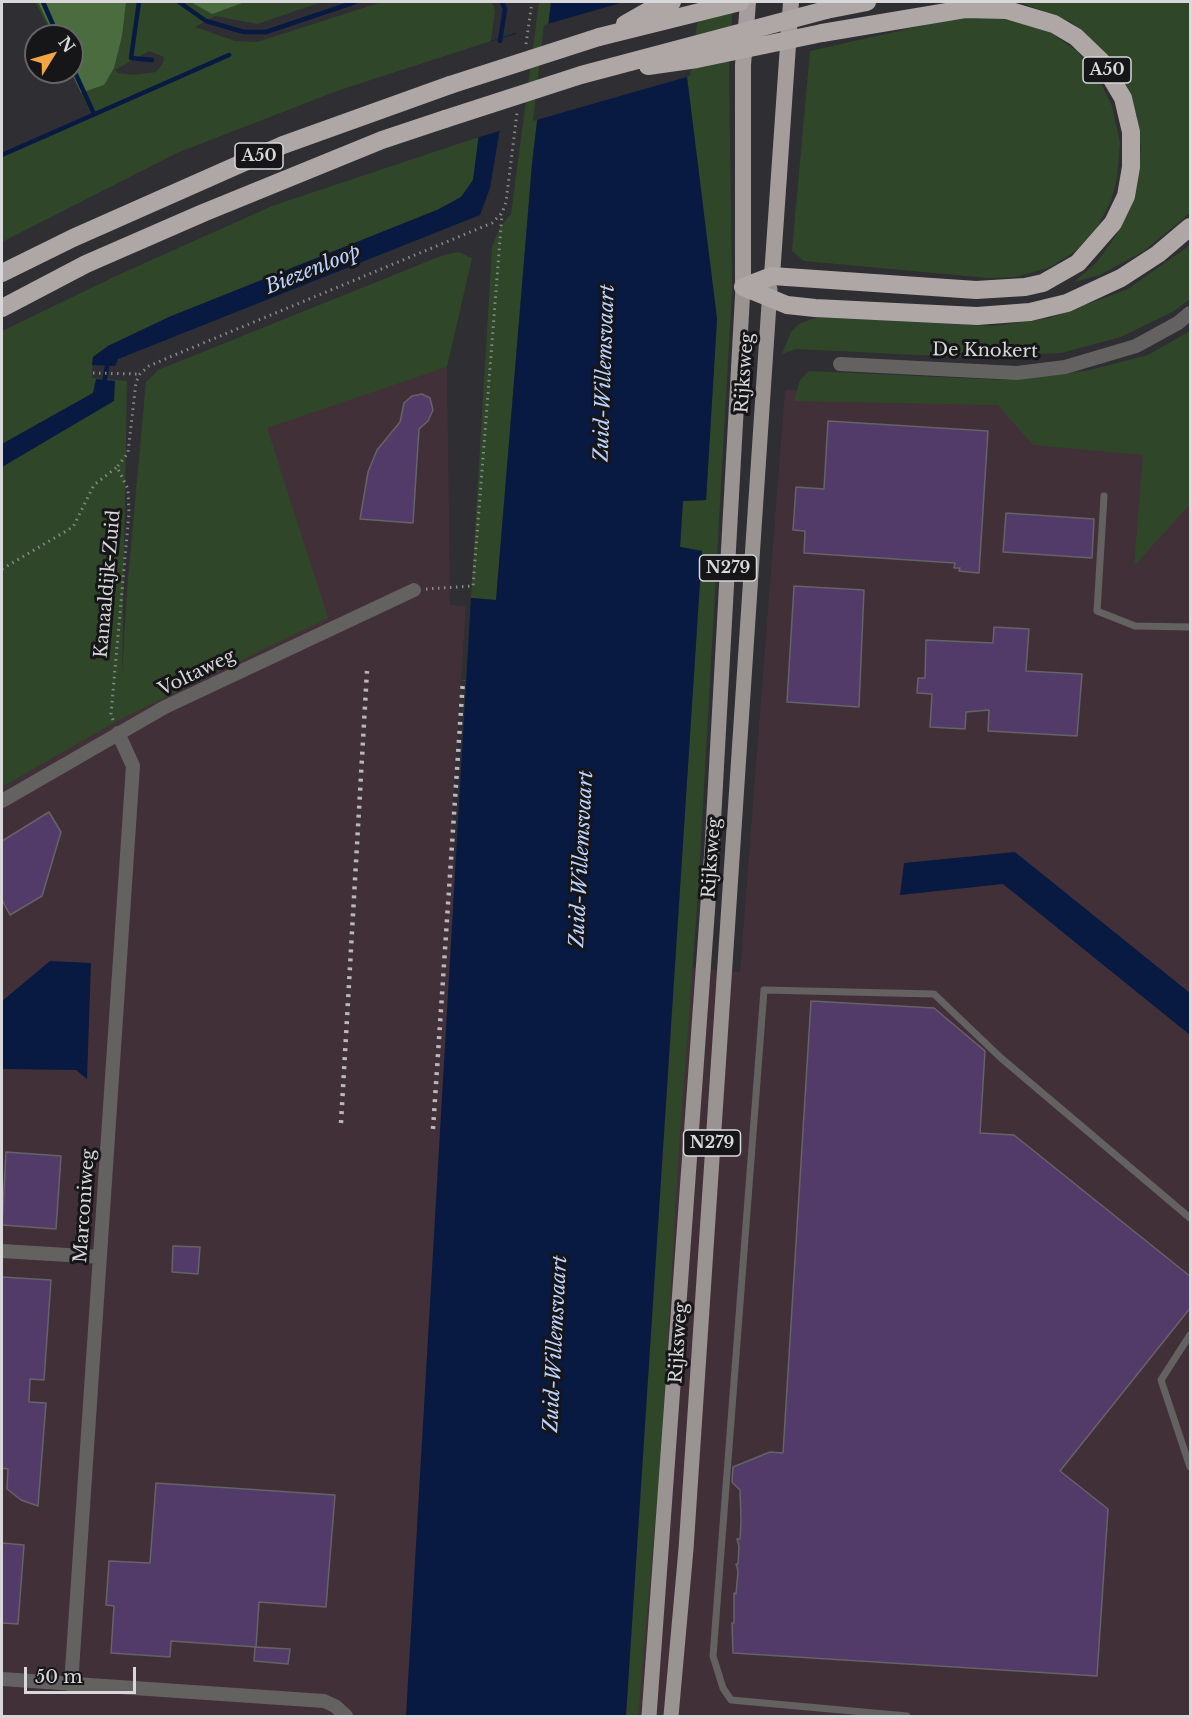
<!DOCTYPE html>
<html>
<head>
<meta charset="utf-8">
<style>
  body { margin:0 }
  #map { position:relative; width:1192px; height:1718px; overflow:hidden; background:#2e2e33; font-family:"Libre Baskerville",serif }
  canvas { display:block }
  .frame { position:absolute; inset:0; border:3px solid #d8d8db; pointer-events:none }
  .north { position:absolute; left:24px; top:24px; width:60px; height:60px; box-sizing:border-box; background:#161618; border:2px solid #646466; border-radius:50%; rotate:53deg; font-size:16px; font-weight:700; line-height:24px; text-align:center; color:#d8d8db }
  .north::after { content:''; display:block; margin:auto; width:21px; height:27px; background:#f2a541; clip-path:polygon(50% 0,100% 100%,50% 72%,0 100%) }
  .scale { position:absolute; left:24px; top:1667px; width:112px; height:27px; box-sizing:border-box; border:3px solid #d8d8db; border-top:0; padding-left:8px; font-size:18px; line-height:21px; white-space:nowrap; color:#d8d8db; -webkit-text-stroke:4px #161618; paint-order:stroke }
</style>
</head>
<body>
<div id="map">
<canvas width="1192" height="1718"></canvas>
<div class="frame"></div>
<div class="north">N</div>
<div class="scale">50 m</div>
</div>
<script>
const ctx = document.querySelector('canvas').getContext('2d');
ctx.lineJoin = 'round';
function fill(path, color) {
  ctx.fillStyle = color;
  ctx.fill(path, 'evenodd');
}
function toPath(rows) {
  const path = new Path2D();
  for (const r of rows) {
    path.moveTo(r[0], r[1]);
    for (let i = 2; i < r.length; i += 2) path.lineTo(r[i], r[i + 1]);
  }
  return path;
}
function strokePath(path, color, width, dash) {
  ctx.strokeStyle = color;
  ctx.lineWidth = width;
  ctx.lineCap = dash ? 'butt' : 'round';
  ctx.setLineDash(dash || []);
  ctx.stroke(path);
}
function drawText(font, color, halo, rows, align = 'center') {
  ctx.font = font + ' "Libre Baskerville",serif';
  ctx.lineWidth = 6;
  ctx.setLineDash([]);
  ctx.textBaseline = 'middle';
  ctx.strokeStyle = halo;
  ctx.fillStyle = color;
  for (const [text, x, y, turn = 0] of rows) {
    ctx.save();
    ctx.translate(x, y);
    ctx.rotate((+turn || 0) * Math.PI / 180);
    ctx.textAlign = isNaN(turn) ? turn : align;
    if (halo) ctx.strokeText(text, 0, 0);
    ctx.fillText(text, 0, 0);
    ctx.restore();
  }
}
const industrial = toPath([
  [447,367,450,605,466,606,453,803,457,1026,668,966,740,972,785,390,1001,401,1190,433,1190,1716,2,1716,2,787,121,719,266,427]
]);
const green = toPath([
  [35,2,322,2,257,24,215,16,195,27,235,41,257,42,382,2,492,2,495,10,491,41,337,91,177,153,2,242,2,155,91,114,81,93,104,85,80,89,71,72,72,36,53,36],
  [149,51,164,57,163,63,156,72,133,75,118,73,115,70],
  [539,2,551,2,532,164,496,600,471,598,492,247,500,227,511,214],
  [698,2,733,2,729,65,732,290,698,894,678,1162,661,1455,638,1716,626,1716,702,551,680,547,683,501,706,500,717,319,687,77],
  [1019,2,1190,2,1190,213,1144,251,1100,275,1074,282,1097,262,1117,234,1136,186,1141,148,1137,116,1127,86,1106,54,1071,22],
  [970,15,1021,21,1048,31,1077,51,1098,77,1112,106,1120,143,1117,178,1111,201,1098,226,1076,251,1050,267,1016,277,988,278,804,261,792,251,810,51],
  [479,137,473,180,461,197,449,205,169,317,108,346,93,357,92,378,127,381,122,676,127,590,146,382,158,370,441,256,458,252,472,258,447,367,267,428,328,618,121,719,2,787,2,467,64,429,93,393,2,444,2,331,116,276,272,206],
  [1190,245,1190,299,1174,311,1121,337,1061,353,959,357,796,349,782,354,791,332,799,324,817,317,994,326,1050,318,1128,289],
  [1190,331,1190,504,1134,566,1143,455,1033,445,998,405,794,401,800,380,809,371,1005,380,1086,371,1148,355]
]);
const forest = toPath([
  [38,2,126,2,122,36,114,68,104,85,81,93,71,72,72,36,54,36],
  [191,2,245,2,212,14]
]);
const water = toPath([
  [551,2,697,2,687,77,717,319,706,500,683,501,680,547,702,551,626,1716,406,1716,471,598,496,600,532,164],
  [516,33,490,188,480,215,118,359,115,366,92,365,93,357,108,346,169,317,437,210,461,197,473,180,491,41],
  [96,379,115,381,114,401,2,467,2,444,93,393],
  [1015,852,1190,993,1190,1035,1003,884,900,895,904,863],
  [50,961,91,963,87,1079,76,1070,2,1069,2,1001]
]);
const pier = toPath([
  [624,2,700,2,690,76,533,121,544,25],
  [519,33,503,130,476,138,488,42]
]);
const stream = toPath([
  [43,2,58,36],
  [139,2,131,58,152,60],
  [179,2,206,21,244,32,266,32,355,2],
  [500,41,505,9,502,2],
  [72,66,94,114],
  [2,155,229,55],
  [104,384,108,360]
]);
const building = toPath([
  [422,394,430,398,433,410,428,421,419,429,413,523,360,519,368,472,377,450,400,422,404,403,412,396,422,394],
  [828,421,988,431,979,573,959,571,960,568,954,568,955,563,804,553,805,531,793,530,796,487,824,489,828,421],
  [1006,513,1094,519,1092,558,1003,552,1006,513],
  [794,586,864,590,859,707,787,702,794,586],
  [994,627,1029,629,1026,671,1082,674,1077,736,988,731,989,710,966,712,965,729,930,727,932,694,917,693,918,678,925,678,926,640,993,643,994,627],
  [49,812,61,832,42,896,10,915,2,900,2,841,49,812],
  [811,1001,934,1008,985,1051,980,1133,1014,1135,1191,1277,1191,1307,1060,1471,1108,1509,1097,1676,733,1653,732,1623,734,1623,734,1593,736,1594,738,1571,736,1564,738,1564,739,1546,737,1539,740,1539,741,1521,740,1490,732,1482,733,1467,770,1452,783,1453,811,1001],
  [6,1152,61,1156,56,1229,2,1225,6,1152],
  [173,1246,200,1247,198,1274,172,1272,173,1246],
  [2,1277,51,1280,44,1380,30,1379,29,1402,46,1403,38,1506,21,1500,7,1489,8,1469,2,1468,2,1277],
  [156,1483,335,1495,326,1607,259,1602,256,1647,171,1641,170,1657,111,1653,114,1606,106,1605,109,1561,150,1563,156,1483],
  [2,1543,24,1545,18,1624,2,1623,2,1543],
  [255,1647,290,1649,288,1664,254,1661,255,1647]
]);
const path = toPath([
  [526,44,532,2],
  [93,373,140,374],
  [2,569,73,527,94,485,117,467],
  [426,589,473,586,502,214],
  [113,720,111,714,129,513,128,489,117,467,128,453,136,382,140,374,149,366,177,354,492,223,502,213,506,202,517,113]
]);
const service = toPath([
  [1104,496,1097,611,1135,626,1190,627],
  [1190,1335,1161,1380,1190,1467],
  [907,1716,731,1700,723,1688,713,1656,764,990,934,994,1001,1058,1190,1218]
]);
const minor = toPath([
  [840,364,1017,373,1065,367,1136,346,1178,323,1190,313],
  [2,801,165,707,414,590],
  [2,1251,100,1257],
  [2,1679,324,1701,335,1706,346,1716],
  [71,1685,133,766,118,733]
]);
const primary = toPath([
  [649,1716,712,848,743,287],
  [671,1716,686,1549,770,289]
]);
const trunk = toPath([
  [772,276,791,2],
  [743,287,743,65,748,2]
]);
const motorway = toPath([
  [826,10,867,2],
  [625,24,657,6,672,2],
  [599,37,740,2],
  [2,273,73,238,283,145,450,85],
  [743,287,772,276,976,290,1025,287,1043,283,1078,263,1113,223,1126,196,1131,167,1131,132,1123,98,1101,61,1076,37,1054,24,1007,10,965,9,822,33],
  [743,287,787,305,815,308,977,316,1030,312,1067,303,1121,278,1158,254,1190,227],
  [2,308,86,264,203,213,382,140,445,119]
]);
const rail = toPath([
  [341,1123,367,671],
  [433,1129,463,680]
]);
const motorwayBridge = toPath([
  [648,66,697,59,822,33],
  [450,85,599,37],
  [445,119,581,75,826,10]
]);
const shields = [
  [1107,70,48],
  [259,156,48],
  [728,568,57],
  [712,1143,57]
];
const shieldNames = [
  ["A50",1107,70],
  ["A50",259,156],
  ["N279",728,568],
  ["N279",712,1143]
];
const streetNames = [
  ["De Knokert",985,351,1],
  ["Rijksweg",745,373,-86],
  ["Kanaaldijk-Zuid",108,584,-85],
  ["Voltaweg",197,673,-26],
  ["Rijksweg",712,858,-86],
  ["Marconiweg",85,1206,-86],
  ["Rijksweg",679,1343,-86]
];
const waterNames = [
  ["Biezenloop",313,270,-22],
  ["Zuid-Willemsvaart",605,373,-88],
  ["Zuid-Willemsvaart",582,859,-87],
  ["Zuid-Willemsvaart",556,1344,-87]
];
fill(industrial, '#423039');
fill(green, '#2f4728');
fill(forest, '#4a6c3f');
fill(water, '#091a42');
fill(pier, '#2e2e33');
strokePath(stream, '#091a42', 4.5);
fill(building, '#533b69');
strokePath(building, '#656268', 1.5);
strokePath(path, '#88888c', 3, [1.5, 4.5]);
strokePath(service, '#646161', 7);
strokePath(minor, '#646161', 14);
strokePath(primary, '#999392', 15);
strokePath(trunk, '#a49d9c', 16);
strokePath(motorway, '#aea7a6', 18);
strokePath(rail, '#b9b9bd', 4.5, [3, 6]);
strokePath(motorwayBridge, '#aea7a6', 18);
for (const [x, y, w] of shields) {
  const box = new Path2D();
  box.roundRect(x - w / 2, y - 13, w, 26, 4.5);
  ctx.fillStyle = '#161618';
  ctx.fill(box);
  strokePath(box, '#d8d8db', 1.5);
}
drawText('bold 16px', '#d8d8db', null, shieldNames);
drawText('18px', '#d8d8db', '#161618', streetNames);
drawText('italic 20px', '#bdd3ff', '#161618', waterNames);
</script>
</body>
</html>
